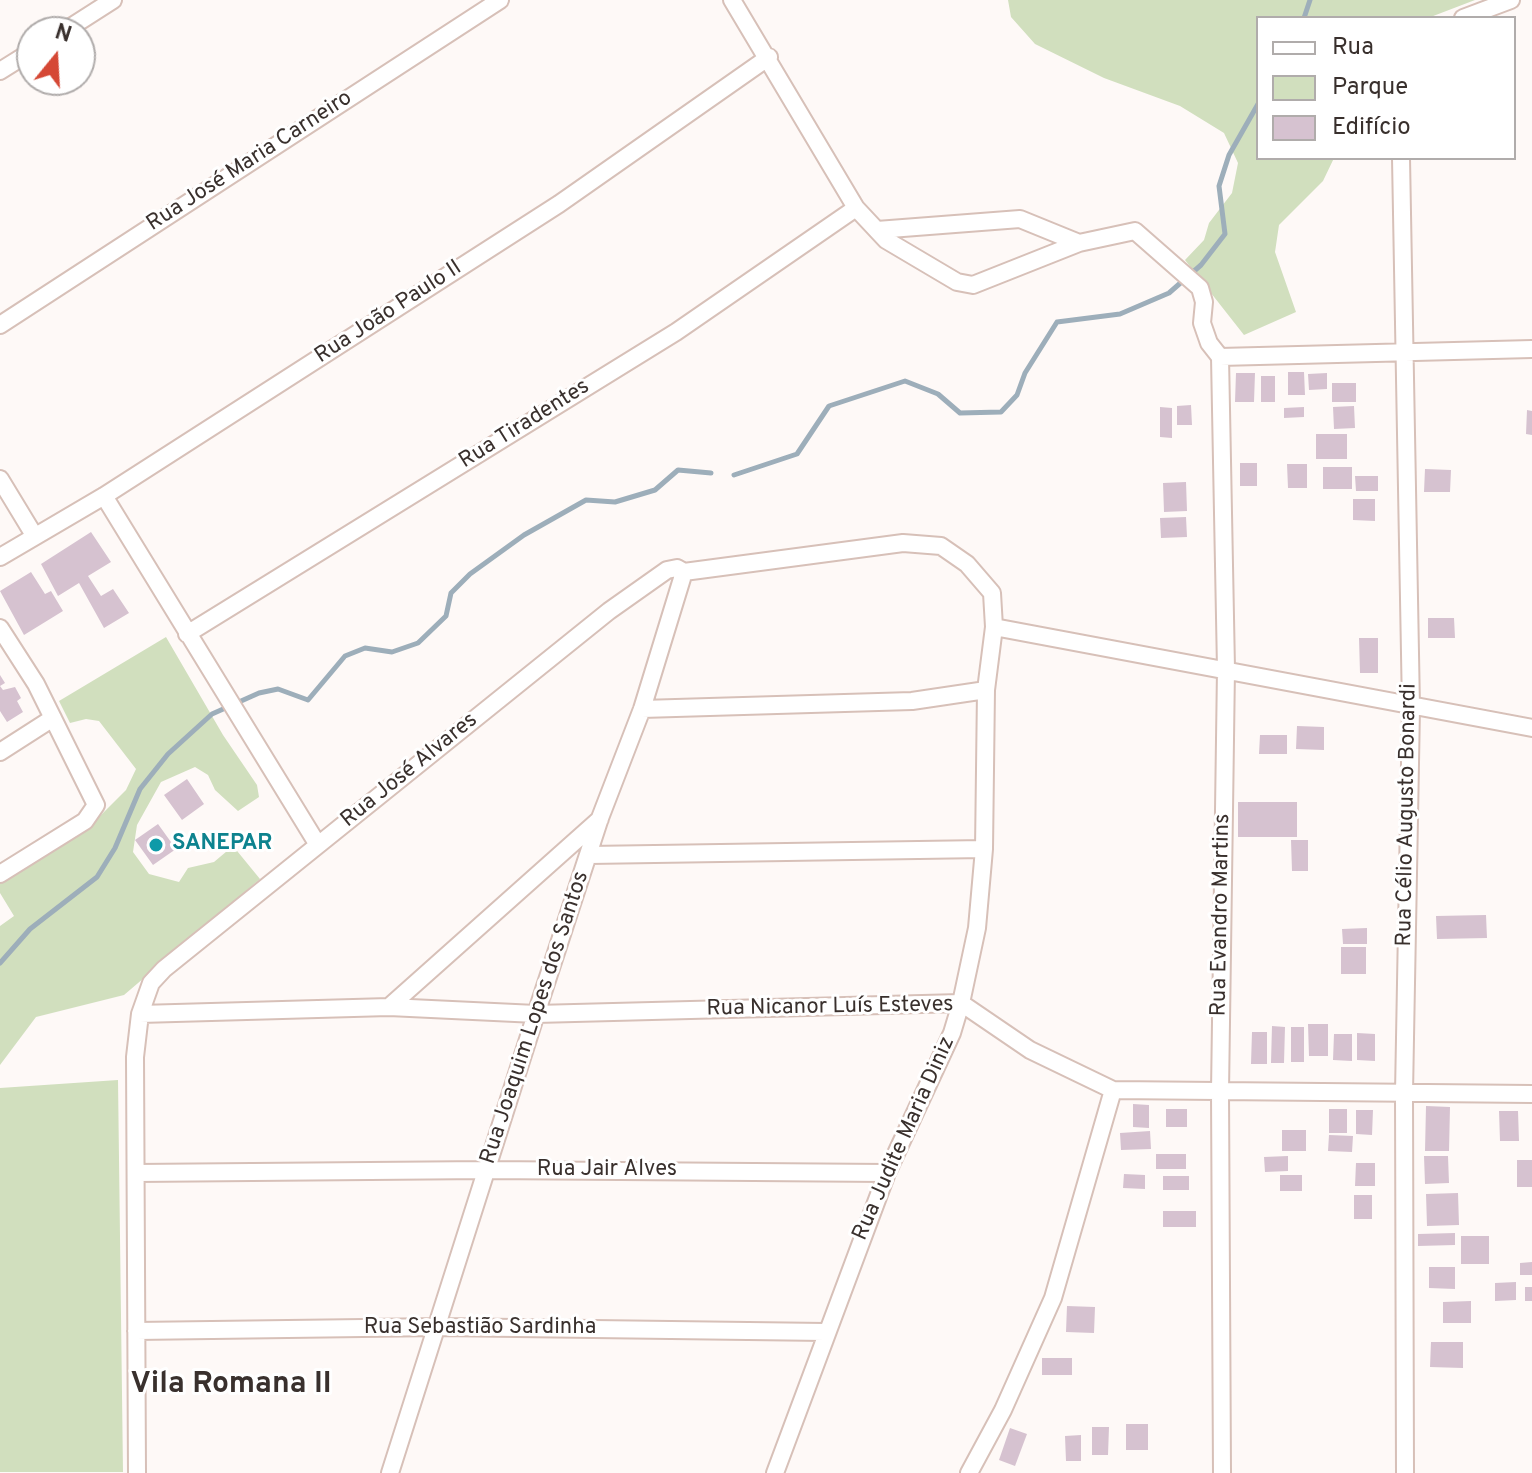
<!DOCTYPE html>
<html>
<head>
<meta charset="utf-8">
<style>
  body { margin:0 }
  #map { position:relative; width:1532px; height:1473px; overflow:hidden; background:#fef9f7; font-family:Overpass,sans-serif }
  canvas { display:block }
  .legend { position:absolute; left:1256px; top:16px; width:260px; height:144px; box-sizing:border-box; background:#fff; border:2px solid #b0acab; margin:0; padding:10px 14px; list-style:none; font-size:24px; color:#39302d }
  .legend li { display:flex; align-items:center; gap:16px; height:40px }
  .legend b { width:40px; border:2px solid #b0acab }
  .north { position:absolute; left:16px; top:16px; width:80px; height:80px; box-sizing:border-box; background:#fff; border:2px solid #b0acab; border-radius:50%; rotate:18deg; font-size:22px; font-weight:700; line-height:32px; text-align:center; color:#39302d }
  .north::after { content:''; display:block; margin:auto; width:28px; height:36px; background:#d54835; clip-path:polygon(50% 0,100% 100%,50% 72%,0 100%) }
</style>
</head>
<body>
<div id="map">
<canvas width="1532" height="1473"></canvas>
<ul class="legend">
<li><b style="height:10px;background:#fff"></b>Rua</li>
<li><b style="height:22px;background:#d1dfbe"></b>Parque</li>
<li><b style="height:22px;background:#d6c2d0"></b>Edifício</li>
</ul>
<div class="north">N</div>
</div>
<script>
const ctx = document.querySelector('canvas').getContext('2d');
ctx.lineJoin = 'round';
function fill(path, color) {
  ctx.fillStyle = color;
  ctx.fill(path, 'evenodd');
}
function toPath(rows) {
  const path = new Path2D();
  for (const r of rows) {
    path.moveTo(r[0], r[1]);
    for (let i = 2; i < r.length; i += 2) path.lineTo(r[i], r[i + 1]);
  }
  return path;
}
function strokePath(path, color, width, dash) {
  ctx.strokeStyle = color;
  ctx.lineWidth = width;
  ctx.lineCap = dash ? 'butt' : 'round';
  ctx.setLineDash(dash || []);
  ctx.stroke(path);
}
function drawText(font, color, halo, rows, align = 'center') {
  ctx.font = font + ' Overpass,sans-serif';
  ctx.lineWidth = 6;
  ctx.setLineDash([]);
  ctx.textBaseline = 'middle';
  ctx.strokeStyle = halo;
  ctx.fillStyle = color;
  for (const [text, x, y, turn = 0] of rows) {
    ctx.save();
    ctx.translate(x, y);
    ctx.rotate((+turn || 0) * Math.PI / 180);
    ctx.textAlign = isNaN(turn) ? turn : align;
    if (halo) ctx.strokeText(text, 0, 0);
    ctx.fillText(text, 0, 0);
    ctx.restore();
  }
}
const green = toPath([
  [1008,0,1475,0,1428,18,1258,18,1258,158,1334,158,1323,181,1279,225,1275,252,1296,312,1244,335,1185,260,1204,240,1209,223,1232,193,1238,163,1224,133,1180,106,1104,78,1035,44,1011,17],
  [166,637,223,735,257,785,259,797,238,811,215,790,208,775,195,767,161,782,137,825,133,852,149,874,179,882,188,868,214,862,233,846,260,879,124,995,36,1017,0,1065,0,926,14,916,0,893,0,881,48,849,83,833,126,790,136,769,99,721,86,719,70,723,59,701],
  [118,1080,123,1472,0,1472,0,1088]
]);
const stream = toPath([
  [1304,18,1310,0],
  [734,475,797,454,829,406,905,381,938,394,960,413,1001,412,1017,395,1025,373,1057,322,1120,314,1169,293,1201,265,1225,234,1219,186,1229,155,1258,104],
  [0,963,30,929,97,877,115,848,140,789,168,754,212,714,259,693,278,689,308,700,345,656,365,648,392,652,418,643,446,616,451,593,470,574,524,535,586,500,615,502,655,490,678,470,711,473]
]);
const building = toPath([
  [1288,372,1304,372,1305,395,1288,395],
  [1236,373,1255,373,1254,402,1235,402],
  [1327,373,1327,389,1309,390,1308,374],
  [1261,376,1275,376,1275,402,1261,402],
  [1332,383,1356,383,1356,402,1332,402],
  [1191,405,1192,425,1177,425,1177,406],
  [1354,406,1355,428,1334,429,1333,407],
  [1160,407,1172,408,1172,438,1160,437],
  [1304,407,1304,417,1284,418,1284,408],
  [1527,410,1532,411,1532,435,1526,434],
  [1316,434,1347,434,1347,459,1316,459],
  [1240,463,1257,463,1257,486,1240,486],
  [1287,464,1307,464,1307,488,1288,488],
  [1323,467,1352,467,1352,489,1323,489],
  [1425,469,1451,470,1450,492,1424,492],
  [1355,476,1378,476,1378,491,1356,491],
  [1186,482,1187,511,1164,512,1163,483],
  [1353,499,1375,499,1375,521,1353,520],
  [1186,517,1187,537,1161,538,1160,518],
  [91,532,111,562,88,576,101,596,113,589,129,613,104,628,79,583,58,596,41,564],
  [31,572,45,594,51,591,63,611,24,635,0,591],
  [1428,618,1454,618,1455,638,1428,638],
  [1359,638,1378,638,1378,673,1360,673],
  [0,675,5,683,0,686,3,690,15,687,21,698,17,701,23,712,7,722,0,711],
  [1297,726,1324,727,1324,750,1296,749],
  [1260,735,1287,735,1287,754,1259,754],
  [187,779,204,804,182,820,164,795],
  [1238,802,1297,802,1297,837,1238,837],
  [158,824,176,849,153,865,135,840],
  [1291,840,1308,840,1308,871,1292,871],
  [1486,915,1487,938,1437,939,1436,916],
  [1367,928,1367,944,1343,944,1342,929],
  [1341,947,1366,947,1366,974,1341,974],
  [1308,1024,1328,1024,1328,1056,1309,1056],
  [1272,1026,1285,1027,1284,1063,1271,1063],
  [1291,1027,1304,1027,1304,1062,1291,1062],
  [1252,1032,1267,1032,1267,1064,1251,1064],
  [1357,1033,1375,1034,1375,1061,1357,1060],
  [1334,1034,1352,1034,1352,1061,1333,1060],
  [1133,1104,1149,1105,1149,1128,1133,1127],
  [1426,1106,1450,1107,1449,1151,1425,1151],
  [1166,1109,1187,1109,1187,1127,1166,1127],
  [1329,1109,1347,1109,1347,1133,1329,1133],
  [1356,1110,1373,1110,1372,1135,1356,1134],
  [1499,1111,1518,1111,1519,1141,1500,1141],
  [1282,1130,1306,1130,1306,1151,1282,1151],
  [1150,1131,1151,1149,1121,1150,1120,1133],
  [1329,1135,1353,1136,1352,1152,1328,1151],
  [1156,1154,1186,1154,1186,1169,1156,1169],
  [1288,1156,1288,1171,1265,1172,1264,1157],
  [1424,1156,1448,1156,1449,1183,1425,1184],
  [1517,1160,1532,1160,1532,1187,1517,1187],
  [1356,1163,1375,1163,1375,1186,1355,1186],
  [1124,1174,1145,1175,1145,1189,1123,1188],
  [1280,1175,1302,1175,1302,1191,1280,1191],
  [1163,1176,1189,1176,1189,1190,1163,1190],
  [1458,1193,1459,1225,1427,1226,1426,1194],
  [1354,1195,1372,1195,1372,1219,1354,1219],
  [1163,1211,1196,1211,1196,1227,1163,1227],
  [1455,1233,1455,1245,1418,1246,1418,1234],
  [1461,1236,1489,1236,1489,1264,1461,1264],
  [1532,1262,1532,1275,1520,1275,1520,1263],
  [1429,1267,1455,1267,1455,1289,1429,1288],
  [1516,1282,1516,1300,1495,1301,1495,1283],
  [1525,1287,1532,1287,1532,1301,1525,1301],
  [1471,1301,1471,1323,1443,1323,1443,1302],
  [1067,1306,1095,1307,1094,1333,1066,1332],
  [1431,1342,1463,1342,1463,1368,1430,1367],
  [1042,1358,1072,1358,1072,1375,1042,1375],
  [1126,1424,1148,1424,1148,1450,1126,1450],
  [1092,1427,1109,1427,1108,1455,1092,1455],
  [1010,1428,1027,1434,1015,1466,999,1460],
  [1081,1435,1081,1461,1066,1461,1065,1436]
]);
const street = toPath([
  [732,0,856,208,886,240,957,282,973,285,1079,243,1135,231,1200,288,1204,302,1202,323,1209,343,1220,357],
  [1463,18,1511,0],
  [63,32,113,0],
  [0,71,32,51],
  [1401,158,1411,708,1404,1093,1405,1473],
  [877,230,1020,219,1079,243],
  [0,325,500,0],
  [1220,357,1226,669,1220,1092,1222,1473],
  [1220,357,1532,349],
  [0,479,34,535],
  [104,496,318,845],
  [0,557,104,496,559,204,769,57],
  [684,572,903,543,941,546,967,564,992,593,994,627,986,690,984,849,977,928,961,1003,952,1033,887,1173,775,1473],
  [994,627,1532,728],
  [0,628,36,684,96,805,85,821,0,874],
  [187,634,676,332,856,208],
  [642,709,912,701,986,690],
  [0,752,53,718],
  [589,855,984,849],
  [389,1007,600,819],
  [140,1014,389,1007,536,1014,961,1003,1030,1050,1113,1090,1532,1094],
  [136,1173,486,1170,887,1173],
  [136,1331,439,1327,825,1332],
  [137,1473,135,1057,140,1014,151,983,164,969,609,611,667,570,677,568,684,572,642,709,600,818,536,1014,390,1473],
  [969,1473,1003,1410,1053,1298,1113,1090]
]);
const markers = [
  [156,845,8,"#0f9aa8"]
];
const streetNames = [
  ["Rua José Maria Carneiro",250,162,-33],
  ["Rua João Paulo II",389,313,-33],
  ["Rua Tiradentes",525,425,-32],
  ["Rua José Alvares",410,771,-39],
  ["Rua Célio Augusto Bonardi",1408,815,-89],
  ["Rua Evandro Martins",1222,915,-89],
  ["Rua Nicanor Luís Esteves",830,1008,-1],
  ["Rua Joaquim Lopes dos Santos",536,1018,-72],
  ["Rua Judite Maria Diniz",905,1139,-66],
  ["Rua Jair Alves",607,1171],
  ["Rua Sebastião Sardinha",480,1329]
];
const cultureNames = [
  ["SANEPAR",172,845]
];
const districtNames = [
  ["Vila Romana II",231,1386]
];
fill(green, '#d1dfbe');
strokePath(stream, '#9daeba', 5);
fill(building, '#d6c2d0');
strokePath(street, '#d7c0b8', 20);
strokePath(street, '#fff', 16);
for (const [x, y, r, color] of markers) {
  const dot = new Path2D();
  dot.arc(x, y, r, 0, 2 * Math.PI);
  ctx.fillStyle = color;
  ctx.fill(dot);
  strokePath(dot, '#fff', 3);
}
drawText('22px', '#39302d', '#fff', streetNames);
drawText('bold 22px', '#0d838f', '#fff', cultureNames, 'left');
drawText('bold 30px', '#39302d', '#fff', districtNames);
</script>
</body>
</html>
